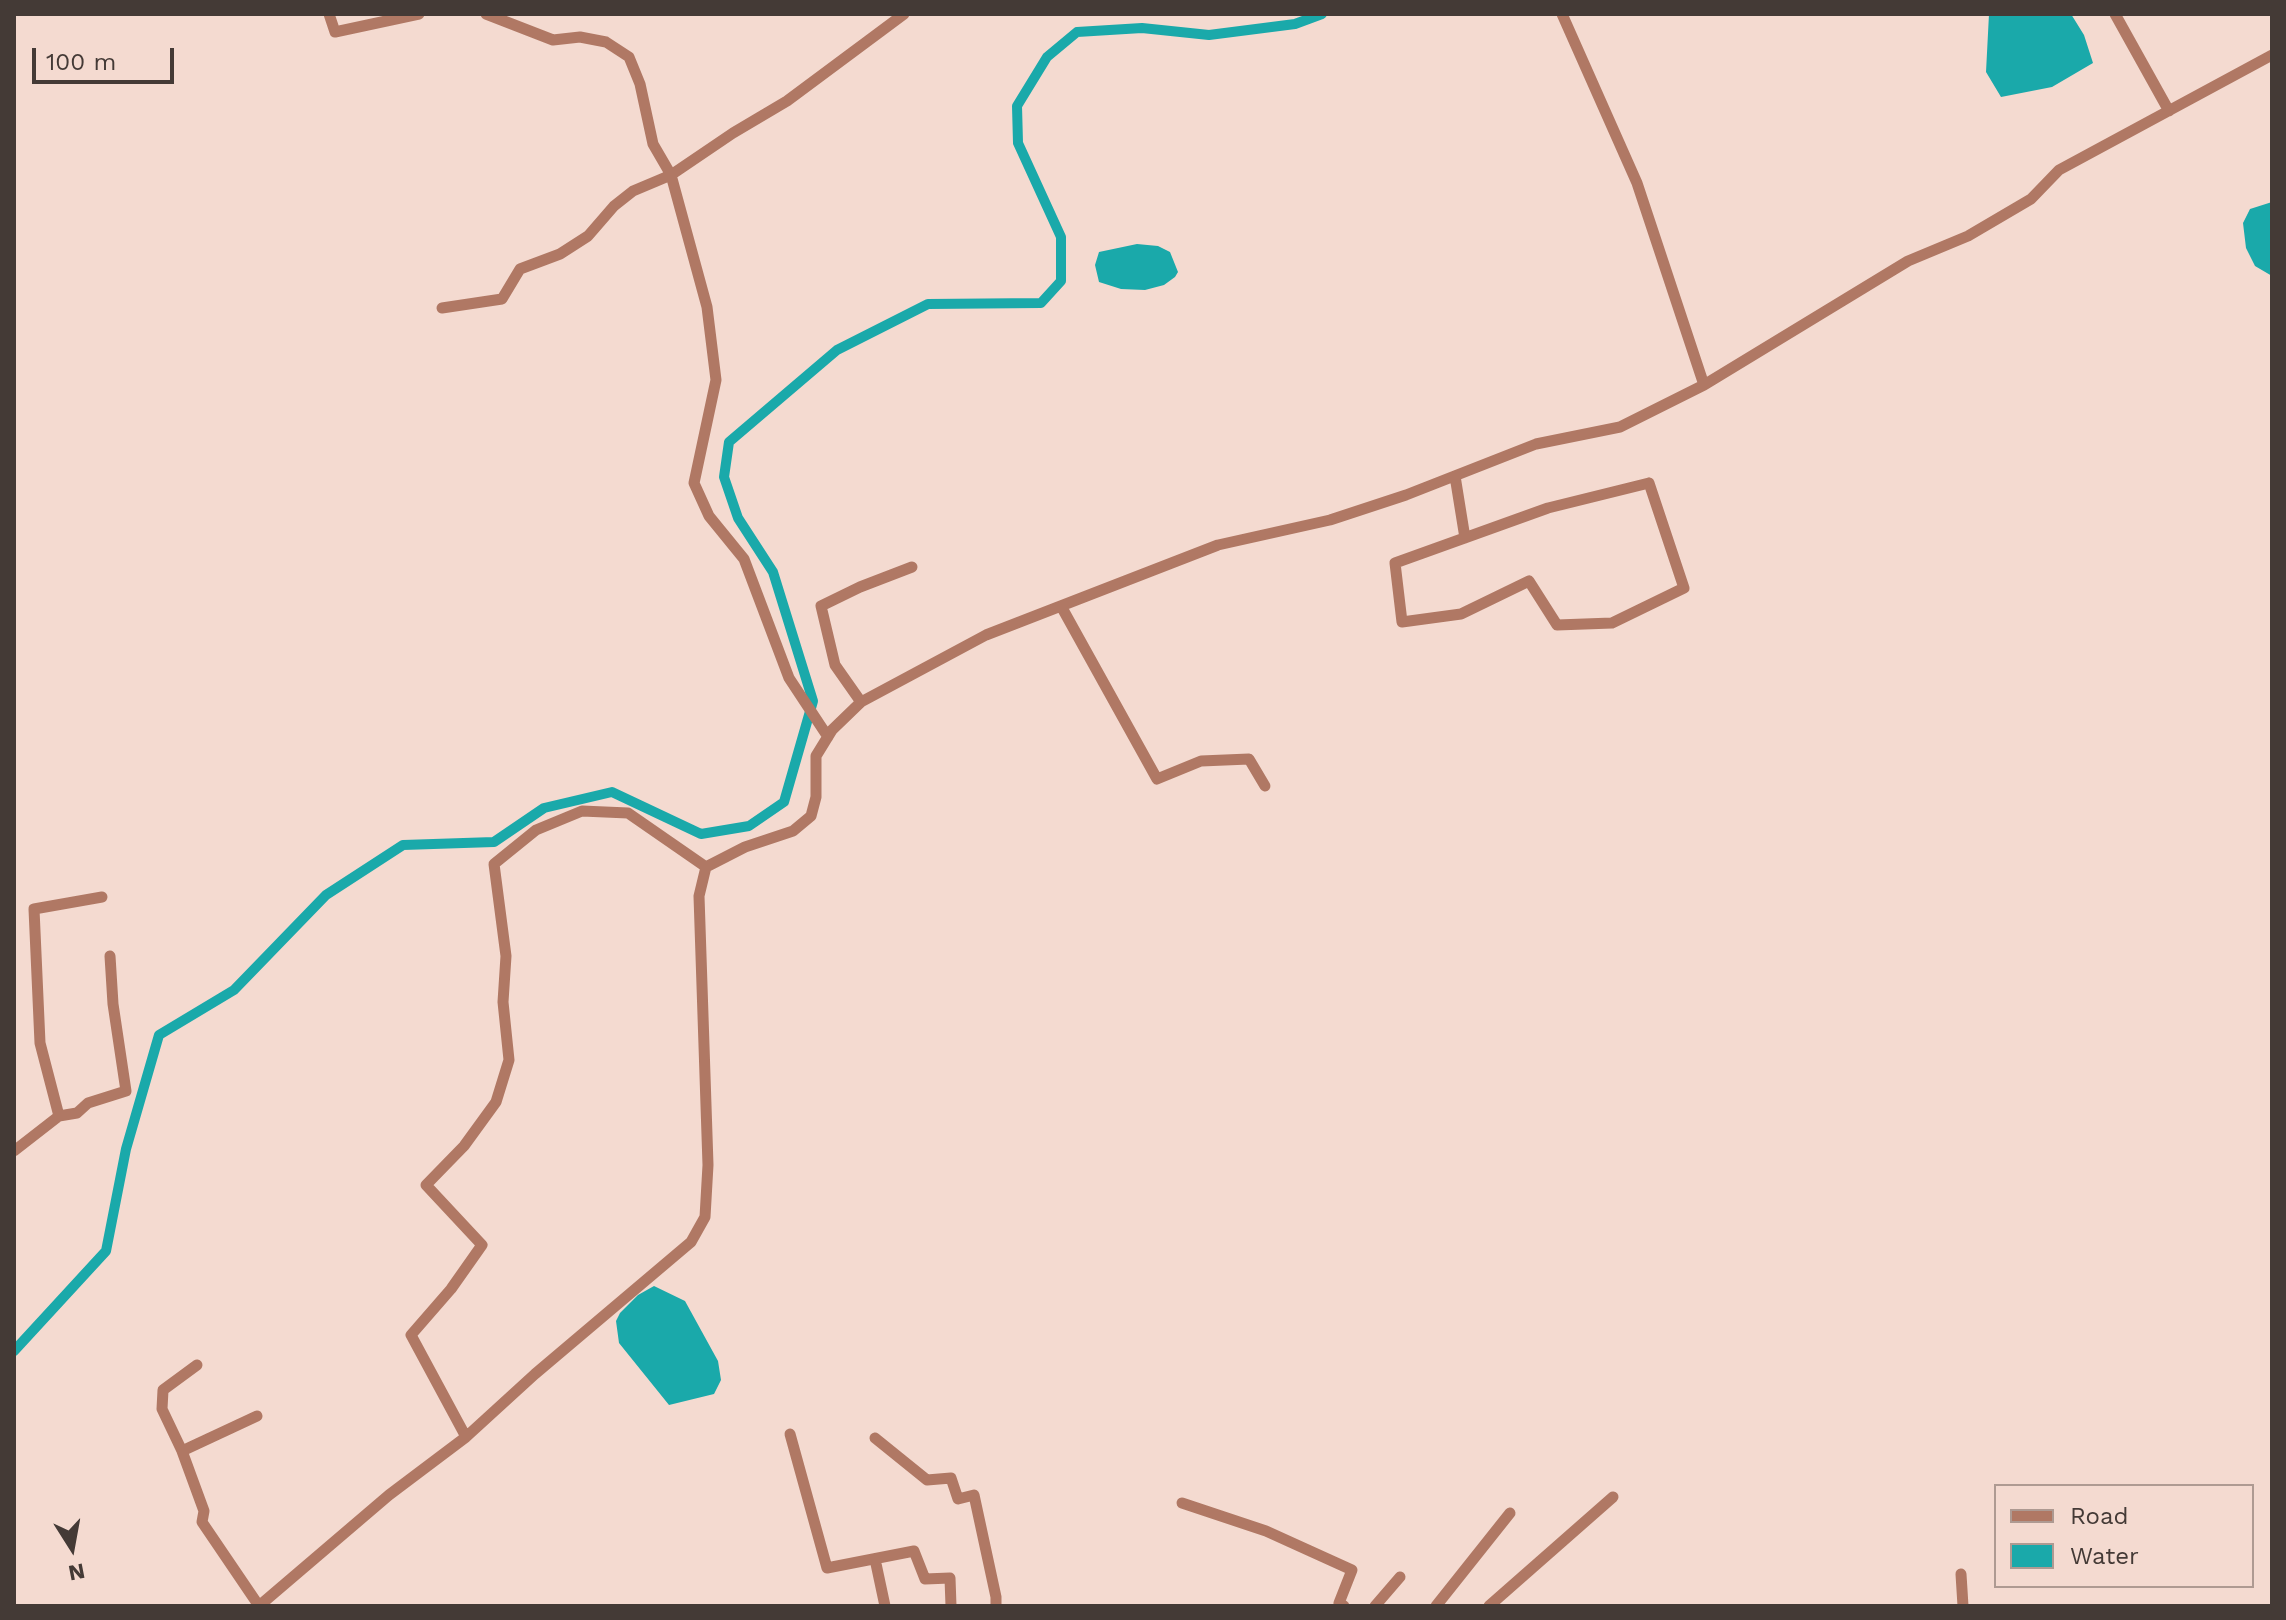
<!DOCTYPE html>
<html>
<head>
<meta charset="utf-8">
<style>
  body { margin:0 }
  #map { position:relative; width:2286px; height:1620px; overflow:hidden; background:#f4dad0; font-family:"Work Sans",sans-serif }
  canvas { display:block }
  .frame { position:absolute; inset:0; border:16px solid #443a36; pointer-events:none }
  .legend { position:absolute; left:1994px; top:1484px; width:260px; height:104px; box-sizing:border-box; background:#f4dad0; border:2px solid #ae9a92; margin:0; padding:10px 14px; list-style:none; font-size:24px; color:#443a36 }
  .legend li { display:flex; align-items:center; gap:16px; height:40px }
  .legend b { width:40px; border:2px solid #ae9a92 }
  .north { position:absolute; left:32px; top:1508px; width:80px; height:80px; -webkit-text-stroke:6px #f4dad0; paint-order:stroke; rotate:169deg; font-size:22px; font-weight:700; line-height:32px; text-align:center; color:#443a36 }
  .north::after { content:''; display:block; margin:auto; width:28px; height:36px; background:#443a36; clip-path:polygon(50% 0,100% 100%,50% 72%,0 100%) }
  .scale { position:absolute; left:32px; top:48px; width:142px; height:36px; box-sizing:border-box; border:4px solid #443a36; border-top:0; padding-left:10px; font-size:24px; line-height:28px; white-space:nowrap; color:#443a36; -webkit-text-stroke:6px #f4dad0; paint-order:stroke }
</style>
</head>
<body>
<div id="map">
<canvas width="2286" height="1620"></canvas>
<div class="frame"></div>
<ul class="legend">
<li><b style="height:10px;background:#b07864"></b>Road</li>
<li><b style="height:22px;background:#1aa9aa"></b>Water</li>
</ul>
<div class="north">N</div>
<div class="scale">100 m</div>
</div>
<script>
const ctx = document.querySelector('canvas').getContext('2d');
ctx.lineJoin = 'round';
function fill(path, color) {
  ctx.fillStyle = color;
  ctx.fill(path, 'evenodd');
}
function toPath(rows) {
  const path = new Path2D();
  for (const r of rows) {
    path.moveTo(r[0], r[1]);
    for (let i = 2; i < r.length; i += 2) path.lineTo(r[i], r[i + 1]);
  }
  return path;
}
function strokePath(path, color, width, dash) {
  ctx.strokeStyle = color;
  ctx.lineWidth = width;
  ctx.lineCap = dash ? 'butt' : 'round';
  ctx.setLineDash(dash || []);
  ctx.stroke(path);
}
const water = toPath([
  [1989,14,2071,14,2084,35,2093,63,2052,87,2001,97,1986,72],
  [2272,202,2272,276,2255,266,2246,248,2243,223,2250,209],
  [1137,244,1158,246,1170,252,1178,272,1175,277,1164,285,1145,290,1121,289,1099,282,1095,265,1099,252],
  [654,1286,685,1301,718,1361,721,1380,714,1394,669,1405,619,1343,616,1321,620,1313,638,1295]
]);
const canal = toPath([
  [14,1351,106,1251,126,1149,159,1035,234,990,326,895,403,845,494,842,544,808,612,792,701,834,749,826,784,802,813,701,773,572,738,518,724,477,729,442,837,350,928,304,1041,303,1061,281,1061,237,1018,143,1017,106,1047,57,1077,32,1142,28,1209,35,1295,24,1322,14]
]);
const street = toPath([
  [329,14,335,32,419,14],
  [486,14,553,40,580,37,606,42,629,57,640,84,653,144,671,175,707,307,716,380,694,483,709,516,744,559,789,678,828,737],
  [1562,14,1637,183,1704,385],
  [2115,14,2169,111],
  [442,308,502,299,520,269,560,254,588,236,614,206,633,191,671,175,733,133,787,101,904,14],
  [1455,476,1465,538],
  [1649,483,1684,588,1612,623,1557,625,1529,581,1461,614,1402,622,1395,563,1548,508,1649,483],
  [1061,606,1157,779,1201,761,1249,759,1265,786],
  [861,702,835,665,821,606,860,587,912,567],
  [59,1116,40,1043,34,909,102,897],
  [14,1151,59,1116,77,1113,88,1103,126,1091,113,1004,110,956],
  [257,1416,182,1451,204,1511,202,1522,259,1606],
  [790,1434,827,1568,914,1551,925,1579,950,1578,951,1606],
  [466,1437,411,1335,451,1289,482,1245,426,1185,464,1146,496,1102,509,1060,503,1002,506,956,494,864,536,830,582,811,628,813,706,867],
  [875,1438,927,1480,951,1478,958,1499,974,1495,996,1597,996,1606],
  [182,1451,162,1409,163,1390,197,1365],
  [1182,1503,1266,1531,1352,1570,1339,1603,1344,1606],
  [875,1559,885,1606],
  [1961,1574,1963,1606],
  [259,1606,389,1495,466,1437,535,1374,691,1242,705,1217,708,1165,699,896,706,867,745,847,793,831,811,816,816,797,816,756,832,730,861,702,986,635,1218,545,1330,520,1406,495,1536,444,1620,427,1704,385,1908,261,1968,236,2031,199,2059,170,2272,55],
  [1375,1606,1400,1577],
  [1436,1606,1510,1513],
  [1489,1606,1613,1497]
]);
fill(water, '#1aa9aa');
strokePath(canal, '#1aa9aa', 10);
strokePath(street, '#b07864', 11);
</script>
</body>
</html>
